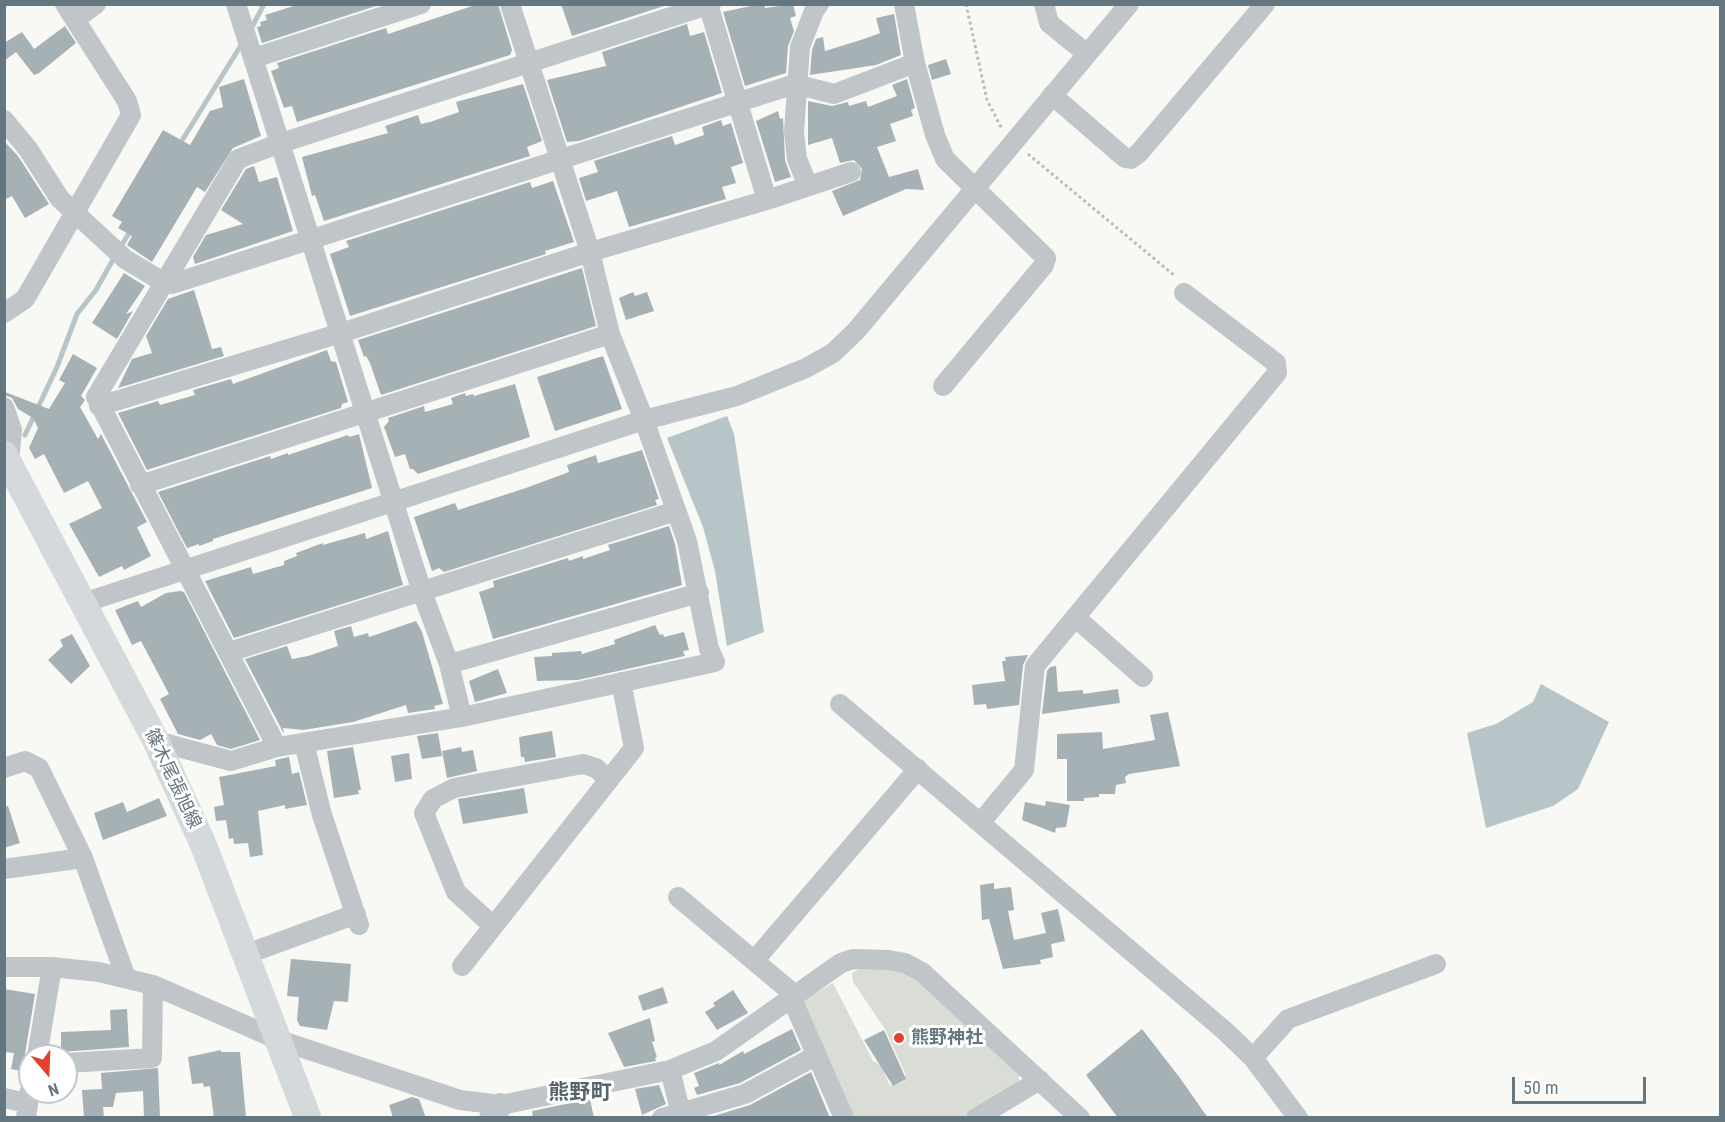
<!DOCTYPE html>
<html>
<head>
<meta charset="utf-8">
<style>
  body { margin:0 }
  #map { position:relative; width:1725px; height:1122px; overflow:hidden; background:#f8f8f5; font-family:"Roboto Condensed",sans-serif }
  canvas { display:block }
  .frame { position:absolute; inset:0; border:6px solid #647780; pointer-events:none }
  .north { position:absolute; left:18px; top:1044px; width:60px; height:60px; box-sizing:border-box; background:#fff; border:2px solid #c1c9cc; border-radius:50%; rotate:161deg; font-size:16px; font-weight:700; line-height:24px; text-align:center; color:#647780 }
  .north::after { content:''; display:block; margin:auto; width:21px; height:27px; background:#e1412d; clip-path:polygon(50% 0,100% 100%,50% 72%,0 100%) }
  .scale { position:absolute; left:1512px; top:1077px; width:134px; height:27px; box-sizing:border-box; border:3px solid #647780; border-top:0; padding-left:8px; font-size:18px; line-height:21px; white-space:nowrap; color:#647780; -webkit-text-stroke:4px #fff; paint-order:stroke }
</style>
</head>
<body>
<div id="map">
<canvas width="1725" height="1122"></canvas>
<div class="frame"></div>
<div class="north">N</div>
<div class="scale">50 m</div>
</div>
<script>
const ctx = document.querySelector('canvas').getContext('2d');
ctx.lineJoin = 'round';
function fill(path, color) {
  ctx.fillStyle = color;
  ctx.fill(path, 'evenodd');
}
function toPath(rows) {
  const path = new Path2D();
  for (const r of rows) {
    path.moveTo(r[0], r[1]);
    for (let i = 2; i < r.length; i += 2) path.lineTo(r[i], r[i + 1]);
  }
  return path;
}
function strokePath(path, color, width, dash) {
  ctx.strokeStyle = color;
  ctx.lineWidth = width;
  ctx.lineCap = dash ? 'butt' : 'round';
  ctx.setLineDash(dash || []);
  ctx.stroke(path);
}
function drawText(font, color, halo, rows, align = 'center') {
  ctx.font = font + ' "Roboto Condensed","Noto Sans JP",sans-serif';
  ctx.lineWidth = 6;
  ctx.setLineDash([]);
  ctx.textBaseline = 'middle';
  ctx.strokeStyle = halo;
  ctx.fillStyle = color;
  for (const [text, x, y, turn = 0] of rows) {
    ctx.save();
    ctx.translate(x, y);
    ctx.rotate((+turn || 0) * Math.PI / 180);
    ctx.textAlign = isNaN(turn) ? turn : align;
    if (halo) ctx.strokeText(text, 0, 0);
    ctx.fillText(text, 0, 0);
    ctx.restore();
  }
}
const green = toPath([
  [864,966,895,968,917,978,1019,1073,1019,1081,1015,1087,964,1117,851,1117,801,1002,833,983,873,1061,881,1065,890,1086,905,1081,905,1073,885,1029,853,982,852,973]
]);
const water = toPath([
  [727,416,734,434,764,632,727,646,715,571,703,527,667,438],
  [1541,684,1609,722,1578,789,1553,806,1486,828,1467,733,1496,724,1533,702]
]);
const stream = toPath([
  [251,29,264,4],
  [178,147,243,42],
  [120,248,132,228],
  [25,435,57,367,77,314,96,290,115,256]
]);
const building = toPath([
  [300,4,379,4,379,5,262,43,257,27,261,26,260,22,267,20,265,15],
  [478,4,498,4,512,50,510,55,297,122,292,106,284,108,271,71,279,68,277,63,386,28,388,34],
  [561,4,670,4,572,36],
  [760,4,764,4,765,8,793,4,796,16,790,18,794,31,788,46,786,73,745,86,723,12],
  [894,14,901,55,876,65,810,75,812,50,816,39,823,37,825,51,864,39,880,33,876,18],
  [687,24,690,36,704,32,722,93,579,141,567,142,547,80,606,66,602,52],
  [65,26,76,43,39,73,34,75,16,52,4,61,4,43,22,32,34,49],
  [946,59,951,74,932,80,928,65],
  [244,79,261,136,233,148,205,192,197,187,152,262,127,245,132,236,118,228,122,222,112,216,163,130,190,145,210,111,223,107,219,87],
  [907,79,915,108,911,110,913,116,890,124,896,141,877,147,889,177,918,169,924,190,906,189,843,216,832,191,860,180,862,169,854,160,840,163,832,138,808,145,808,101,832,106,848,102,849,106,866,101,868,107,897,96,892,85],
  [523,84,542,141,527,147,530,156,324,221,315,195,312,196,302,157,388,133,385,126,418,115,421,124,430,122,459,112,456,102],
  [778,111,780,119,783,118,785,160,791,177,775,182,756,121],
  [721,120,723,126,731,123,743,163,731,167,736,183,722,187,726,199,629,227,617,191,586,201,579,178,598,172,594,161,672,136,675,145,704,135,702,127],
  [4,141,18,156,49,204,25,218,12,196,4,200],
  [254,166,259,182,277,177,293,231,195,264,193,257,206,235,243,224,221,210,246,169],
  [553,181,574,242,545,251,546,254,350,316,330,254,349,247,346,241,530,182,532,188],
  [582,268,596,326,381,395,370,363,366,356,364,357,358,340],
  [124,273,145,286,126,314,133,311,117,339,92,323],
  [194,290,212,349,221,347,224,356,118,388,132,359,152,353,146,336,168,299],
  [633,292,635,296,647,292,654,311,626,320,619,298],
  [327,350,331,361,336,362,348,402,342,404,341,408,147,470,118,413,158,401,160,405,195,395,193,390,231,379,233,384],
  [73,354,97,368,81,396,85,400,80,407,98,439,101,434,147,522,137,527,151,556,124,570,122,566,99,577,69,524,102,508,88,481,64,493,44,454,35,459,29,448,38,428,33,418,18,409,12,398,4,395,5,392,49,409,65,383,59,380],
  [603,356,622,409,555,431,537,377],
  [515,384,530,437,418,474,413,469,410,469,405,454,395,457,384,427,389,421,388,418,424,406,425,412,453,404,451,398,465,393,466,396,473,394,474,396],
  [359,434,372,488,213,539,213,541,199,546,199,544,187,548,158,492,270,456,271,459,288,453,288,455,348,435,349,437],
  [642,450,659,499,655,500,657,505,444,572,439,568,432,571,414,517,455,503,458,510,526,488,569,472,567,465,596,455,598,463],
  [669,526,675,544,682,585,493,639,479,592,494,587,493,581,568,558,569,561,583,556,583,559,610,550,608,545],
  [388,531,403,585,234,638,205,581,251,567,253,574,284,565,284,561,297,556,296,553,323,543,323,545,365,533,366,539],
  [180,591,184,592,260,740,231,749,217,745,211,734,200,740,178,734,160,699,169,694,141,641,132,645,115,610,138,601,141,607,166,593],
  [416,621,422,632,443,704,434,706,435,709,408,713,406,705,353,722,303,730,283,728,284,734,245,659,287,646,292,659,308,656,338,646,334,631,351,626,354,637,368,633,369,637],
  [655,625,660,635,663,634,664,637,684,632,689,650,683,651,685,656,578,680,537,681,534,657,552,656,552,653,581,651,582,654,615,644,614,640],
  [72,634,90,666,71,684,48,660,63,646,60,640],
  [1028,655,1023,665,1019,705,987,709,986,704,974,705,972,685,1005,681,1002,661,1006,661,1005,657],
  [1056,666,1058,692,1083,690,1083,694,1118,689,1120,703,1042,714,1047,671,1050,667],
  [498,669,507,693,475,702,469,681],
  [1168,712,1180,766,1129,774,1125,777,1126,783,1116,785,1115,794,1099,794,1099,797,1084,798,1084,801,1067,801,1067,759,1057,759,1057,734,1102,732,1103,749,1155,740,1150,715],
  [552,731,556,757,525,762,524,757,521,757,519,737],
  [438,733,442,756,422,759,417,736],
  [353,747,361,790,358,790,359,794,334,798,327,751],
  [461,747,462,752,473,750,477,771,447,778,442,751],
  [409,753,412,779,395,782,391,756],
  [289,757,292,774,299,772,307,805,285,809,285,805,258,811,263,855,250,857,248,843,234,844,233,838,229,839,226,820,216,821,214,807,224,805,219,777,276,766,275,760],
  [524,788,528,813,463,824,458,799],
  [159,798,167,816,103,840,94,813,123,802,127,812],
  [1046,801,1070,805,1066,827,1056,828,1055,833,1022,820,1025,802,1045,806],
  [4,806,8,806,20,843,4,848],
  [994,883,994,889,1011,887,1014,910,1008,911,1014,940,1046,933,1041,913,1058,909,1065,941,1051,944,1053,957,1040,960,1041,964,1003,969,989,919,982,920,980,885],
  [291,959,351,964,348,1002,334,1001,327,1030,300,1026,297,1020,299,997,287,996],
  [663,987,668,1003,643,1011,638,996],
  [4,989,35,994,25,1054,28,1064,26,1072,11,1069,14,1053,4,1052],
  [733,990,748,1013,717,1030,705,1012,715,1006,713,1003],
  [127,1009,129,1047,61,1052,61,1032,111,1030,110,1010],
  [650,1018,655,1041,652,1042,657,1057,655,1058,656,1061,624,1067,608,1033],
  [792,1029,801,1050,740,1083,697,1095,694,1088,699,1086,694,1073,719,1063,719,1065,743,1051,744,1054],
  [1142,1029,1180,1078,1208,1118,1118,1118,1086,1075],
  [884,1030,906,1079,893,1086,864,1040],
  [221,1050,221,1052,240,1052,246,1118,214,1118,210,1086,204,1087,203,1083,192,1084,188,1057],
  [158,1068,160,1118,144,1118,143,1091,116,1093,113,1107,103,1107,104,1118,84,1118,82,1090,102,1089,101,1073],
  [811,1072,830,1118,707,1118,750,1105],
  [659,1085,666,1104,642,1115,635,1089],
  [412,1097,419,1099,426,1118,393,1118,389,1105],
  [590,1099,594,1118,533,1118,532,1111]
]);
const path = toPath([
  [966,4,987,100,1002,129],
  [1028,154,1175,276]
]);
const minor = toPath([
  [236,4,422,592,449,664,462,717],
  [708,4,767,200],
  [904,4,915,63,935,135,945,159,1046,258,1044,265,943,386],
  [1044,4,1049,23,1087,54],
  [75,19,96,4],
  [254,58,421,4],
  [1052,95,1125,158,1131,159,1139,153,1265,4],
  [4,120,28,149,60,199,125,259,163,282,172,284,795,84,834,94,915,63],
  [808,186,797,159,794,132,800,47,814,11,819,4],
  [4,313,25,299,131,115,127,101,65,4],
  [99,406,341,333,590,252,767,200,851,172],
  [4,407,12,430,9,462,4,465],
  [140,485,610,334],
  [83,603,644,420,610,334,590,252,510,4],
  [1075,617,1143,677],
  [229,652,676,511],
  [449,664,699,593],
  [840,704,1225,1031,1253,1058,1298,1118],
  [156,741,231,761,277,747,462,717,715,662,709,649,687,541,644,420,737,396,806,368,833,353,856,331,1129,4],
  [304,743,322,815,359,925],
  [277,747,96,397,238,159,281,143,711,4],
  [4,768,25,761,39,768,83,858,126,978],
  [981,822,1024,770,1035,666,1277,373,1276,363,1184,293],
  [4,869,83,858],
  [678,897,796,996],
  [492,925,456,892,424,813,433,799,454,788,583,764,596,768,609,780],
  [247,954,356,914],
  [754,961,918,769],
  [462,966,634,748,621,682],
  [4,967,52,967,99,972,153,985,279,1040,460,1100,501,1105,670,1070,716,1051,841,963,853,959,889,960,905,963,922,972,1080,1118],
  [792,999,844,1118],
  [37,1056,52,967],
  [1253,1058,1288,1019,1436,964],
  [66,1063,152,1058,153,985],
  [670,1070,682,1118],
  [4,1098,27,1103],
  [26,1118,30,1090],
  [662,1118,745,1094,817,1055],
  [976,1118,1040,1080]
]);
const tertiary = toPath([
  [491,1118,501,1105]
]);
const secondary = toPath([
  [4,454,156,741,203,844,308,1118]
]);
const markers = [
  [899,1038,6,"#e1412d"]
];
const streetNames = [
  ["篠木尾張旭線",172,779,65]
];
const poiNames = [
  ["熊野神社",911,1038]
];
const quarterNames = [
  ["熊野町",580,1094]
];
fill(green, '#d9ddd5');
fill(water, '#b7c5c8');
strokePath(stream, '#b7c5c8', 5);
fill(building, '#a6b1b5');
strokePath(path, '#babec0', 3, [3, 3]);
strokePath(minor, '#bfc5c8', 20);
strokePath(tertiary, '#bfc5c8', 24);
strokePath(secondary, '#d4d9dc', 27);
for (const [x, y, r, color] of markers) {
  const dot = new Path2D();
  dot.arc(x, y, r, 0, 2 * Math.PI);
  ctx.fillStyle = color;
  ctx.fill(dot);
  strokePath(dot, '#fff', 2);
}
drawText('18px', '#647780', '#fff', streetNames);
drawText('bold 18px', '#647780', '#fff', poiNames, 'left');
drawText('bold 21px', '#55646b', '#fff', quarterNames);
</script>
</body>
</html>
